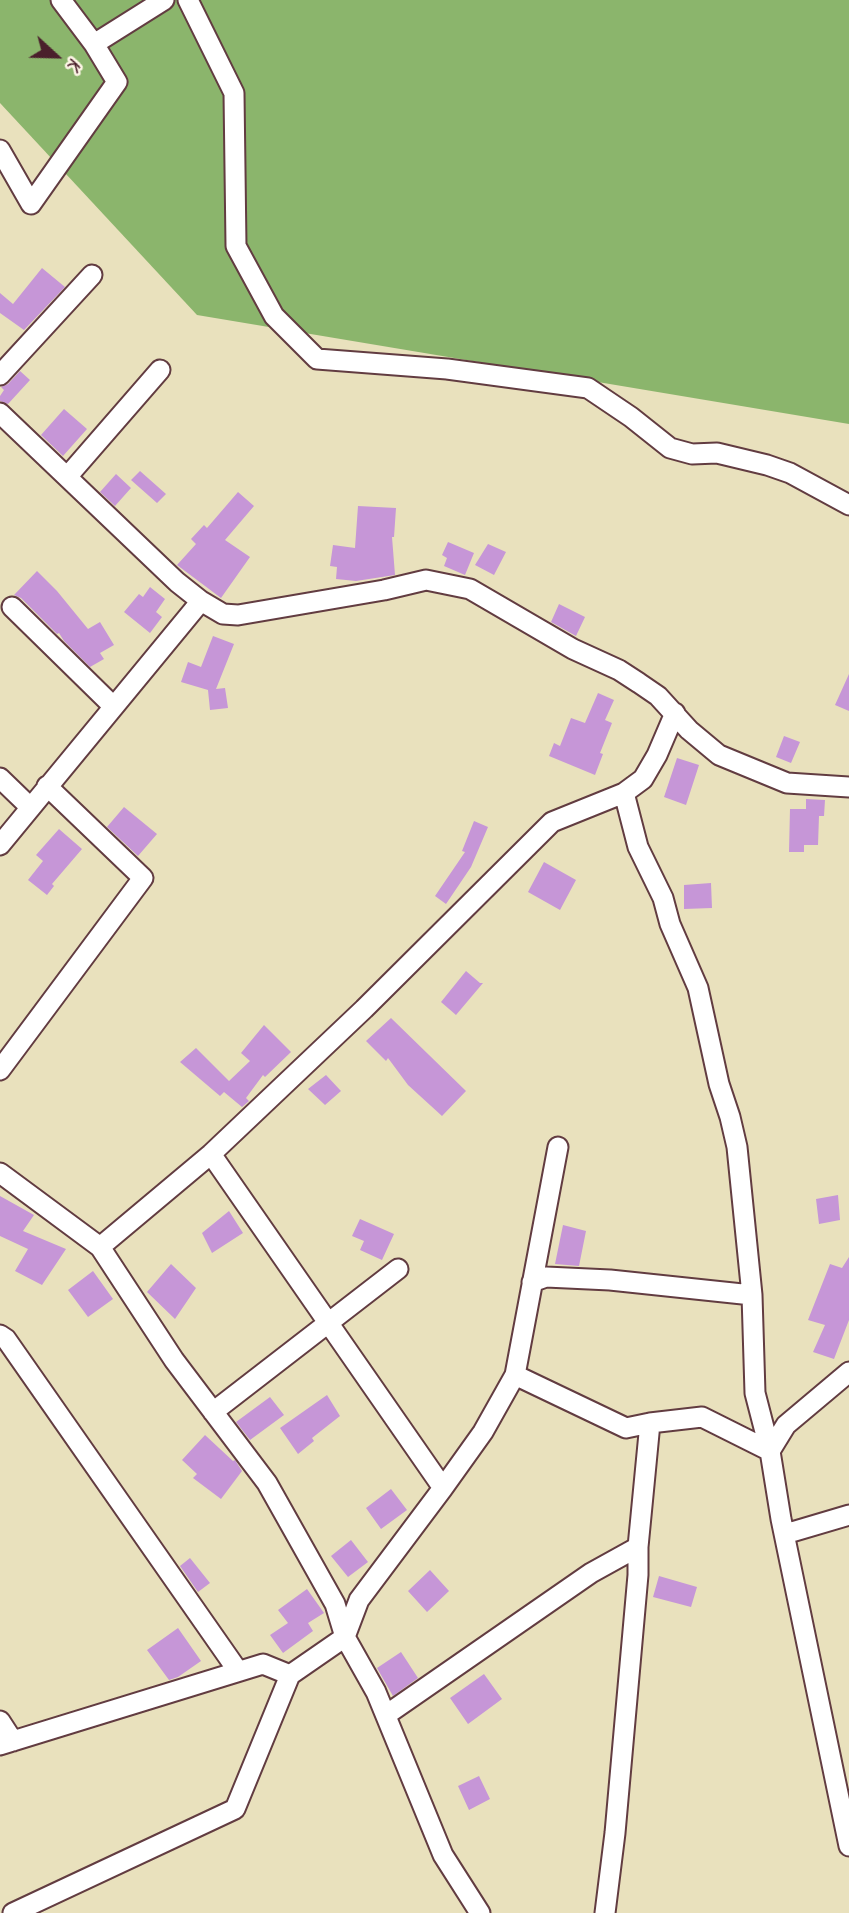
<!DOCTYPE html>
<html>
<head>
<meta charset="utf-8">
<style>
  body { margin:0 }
  #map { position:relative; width:849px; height:1913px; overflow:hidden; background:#e9e1bd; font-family:Caveat,sans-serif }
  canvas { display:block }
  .north { position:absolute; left:21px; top:21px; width:70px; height:70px; -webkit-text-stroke:5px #fcf5e5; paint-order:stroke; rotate:112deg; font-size:19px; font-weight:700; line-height:28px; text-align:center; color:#4a1f2b }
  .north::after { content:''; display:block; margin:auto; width:24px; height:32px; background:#4a1f2b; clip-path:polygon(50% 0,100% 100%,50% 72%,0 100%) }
</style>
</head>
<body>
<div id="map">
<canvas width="849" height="1913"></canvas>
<div class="north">K</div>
</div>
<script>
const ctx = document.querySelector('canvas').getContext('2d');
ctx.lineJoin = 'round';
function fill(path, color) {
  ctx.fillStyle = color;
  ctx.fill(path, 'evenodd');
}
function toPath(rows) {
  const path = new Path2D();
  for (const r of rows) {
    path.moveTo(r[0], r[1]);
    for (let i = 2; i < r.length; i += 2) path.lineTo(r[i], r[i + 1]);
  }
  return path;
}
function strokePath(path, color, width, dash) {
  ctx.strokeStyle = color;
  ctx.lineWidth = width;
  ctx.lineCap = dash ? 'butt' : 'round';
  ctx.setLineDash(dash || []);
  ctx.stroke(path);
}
const forest = toPath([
  [0,0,849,0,849,424,197,315,0,103]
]);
const building = toPath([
  [42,268,65,287,24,330,0,313,0,293,13,304],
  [20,371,30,380,8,404,0,401,0,396,4,390,1,387,8,384],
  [64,409,87,429,63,456,41,435],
  [140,471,166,494,157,503,131,480],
  [116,474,131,488,115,506,100,492],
  [238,492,254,506,225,540,250,557,221,598,177,565,196,544,191,539,204,525,207,528],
  [358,506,396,508,394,537,392,537,395,575,356,581,336,579,337,567,330,566,333,545,355,548],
  [448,542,474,553,465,575,444,566,447,558,442,555],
  [488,544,506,552,494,575,475,565],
  [37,571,57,591,88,629,100,622,114,645,100,653,104,659,90,667,64,641,59,633,57,634,21,598,14,595],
  [150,587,165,599,156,612,162,617,150,633,124,612,139,594,143,597],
  [559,604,585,617,576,636,551,622],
  [213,636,234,644,216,689,225,688,228,708,210,710,208,690,181,682,188,662,201,667],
  [849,674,849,711,835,705],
  [598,693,614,700,605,720,612,723,600,753,603,754,595,775,549,756,554,743,560,746,571,718,585,723],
  [784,736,800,742,791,763,776,757],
  [677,758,699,765,686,805,664,797],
  [806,799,825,800,824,816,819,816,818,845,804,845,804,852,789,852,790,809,806,809],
  [124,807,157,834,138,856,107,827],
  [474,821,488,827,471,867,446,904,435,896,465,852,462,851],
  [59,829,82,849,52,884,54,886,47,895,28,880,43,861,36,855],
  [544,862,576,880,560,910,528,892],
  [711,883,712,908,684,909,684,885],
  [466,971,480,983,483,983,456,1015,441,1002],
  [391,1018,466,1091,442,1116,408,1085,388,1058,386,1061,366,1041],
  [264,1025,291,1052,265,1077,263,1075,246,1098,249,1101,242,1107,224,1092,220,1096,180,1062,196,1048,229,1081,250,1061,241,1053],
  [326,1075,341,1091,325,1105,308,1089],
  [838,1195,840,1220,819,1224,816,1199],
  [0,1196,34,1215,23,1231,66,1249,42,1285,15,1271,28,1249,0,1236],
  [229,1211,243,1233,212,1253,202,1233],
  [360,1219,394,1234,382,1260,360,1250,364,1241,352,1236],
  [563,1225,586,1231,579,1266,555,1264],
  [849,1257,849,1320,834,1359,813,1352,825,1325,808,1320,830,1264,842,1268],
  [171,1264,196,1288,175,1319,147,1292],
  [93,1271,113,1299,88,1317,68,1290],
  [327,1395,340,1416,312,1438,314,1441,298,1454,280,1428],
  [270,1397,284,1415,250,1440,236,1422],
  [205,1435,233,1461,235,1460,242,1471,221,1499,193,1478,197,1474,182,1460],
  [391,1489,407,1510,381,1529,366,1508],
  [351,1540,368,1562,348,1577,331,1556],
  [190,1558,210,1583,198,1592,180,1566],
  [430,1570,449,1591,427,1612,408,1591],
  [659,1576,697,1587,691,1607,653,1597],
  [307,1589,324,1613,308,1623,313,1631,283,1653,270,1635,288,1623,278,1610],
  [178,1628,201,1661,178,1677,169,1680,147,1650],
  [401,1652,418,1678,393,1696,377,1668],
  [484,1674,502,1699,468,1724,450,1698],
  [479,1776,490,1799,469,1810,458,1786]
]);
const minor = toPath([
  [61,0,94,44,164,0],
  [188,0,234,93,236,246,274,316,317,359,447,369,588,388,631,417,670,448,692,454,717,453,767,465,790,473,849,505],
  [0,150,31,204,117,82,94,44],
  [0,375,92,275],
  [0,413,177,582,201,601,223,614,238,615,384,590,426,580,470,589,573,649,619,670,639,683,658,696,689,730,719,755,787,783,849,787],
  [67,477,160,370],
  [12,607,113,706],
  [0,778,30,807],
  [624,793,638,847,663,898,670,924,698,988,719,1084,730,1117,737,1147,752,1295,755,1393,770,1451],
  [0,845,201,601],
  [0,1070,143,878,47,786],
  [0,1173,100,1247,174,1360,267,1483,335,1604,345,1637,376,1692,443,1855,480,1913],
  [100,1247,211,1154,364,1009,552,822,624,793,643,779,657,755,675,713],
  [532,1282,546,1277,610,1280,752,1295],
  [0,1335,6,1339,238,1671],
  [849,1372,786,1425,770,1451,781,1519,849,1846],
  [515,1375,626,1428,650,1423,638,1547],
  [213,1412,398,1269],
  [650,1423,702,1417,770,1451],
  [443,1488,483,1432,515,1375,558,1147],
  [785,1534,849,1515],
  [386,1715,591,1573,638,1547,638,1575,615,1833,605,1913],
  [0,1721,13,1741],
  [0,1745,263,1664,290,1675],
  [13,1913,235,1809,290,1675,345,1637,359,1600,443,1488,211,1154]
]);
fill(forest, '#8bb56c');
fill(building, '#c696d7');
strokePath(minor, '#623c41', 23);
strokePath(minor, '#fff', 19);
</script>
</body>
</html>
